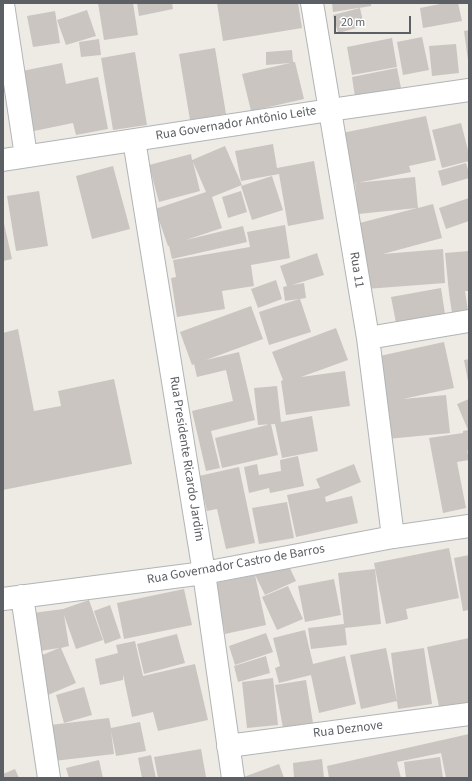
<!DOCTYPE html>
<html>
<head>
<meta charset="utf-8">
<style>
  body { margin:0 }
  #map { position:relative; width:472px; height:781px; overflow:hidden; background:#eeeae4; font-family:"Source Sans 3",sans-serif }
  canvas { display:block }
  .frame { position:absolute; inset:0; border:4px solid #5c6064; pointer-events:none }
  .scale { position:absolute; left:334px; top:16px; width:77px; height:18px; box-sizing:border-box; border:2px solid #5c6064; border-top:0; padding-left:5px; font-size:12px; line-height:14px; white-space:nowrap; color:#5c6064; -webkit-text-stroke:3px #fff; paint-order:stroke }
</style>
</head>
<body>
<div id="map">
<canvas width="472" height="781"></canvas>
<div class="frame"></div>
<div class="scale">20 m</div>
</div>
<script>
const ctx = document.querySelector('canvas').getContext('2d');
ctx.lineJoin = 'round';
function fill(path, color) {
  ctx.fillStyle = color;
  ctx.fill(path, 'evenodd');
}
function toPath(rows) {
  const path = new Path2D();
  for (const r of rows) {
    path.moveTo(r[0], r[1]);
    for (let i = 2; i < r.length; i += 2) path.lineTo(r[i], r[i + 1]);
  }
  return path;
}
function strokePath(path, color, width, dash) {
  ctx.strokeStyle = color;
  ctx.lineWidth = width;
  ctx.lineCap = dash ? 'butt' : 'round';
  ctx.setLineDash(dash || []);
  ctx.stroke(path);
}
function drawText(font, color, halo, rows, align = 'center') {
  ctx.font = font + ' "Source Sans 3",sans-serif';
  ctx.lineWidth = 3;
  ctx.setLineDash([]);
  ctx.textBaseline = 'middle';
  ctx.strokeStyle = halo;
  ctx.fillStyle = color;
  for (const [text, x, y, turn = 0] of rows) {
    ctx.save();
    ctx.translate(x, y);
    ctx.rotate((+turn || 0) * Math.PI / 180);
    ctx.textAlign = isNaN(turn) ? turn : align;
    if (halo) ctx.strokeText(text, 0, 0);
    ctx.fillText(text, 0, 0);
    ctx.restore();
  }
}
const building = toPath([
  [98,3,133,3,138,35,104,40],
  [137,3,172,3,173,9,139,16],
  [217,3,298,3,302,28,223,41],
  [332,3,371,3,371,6,333,12],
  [445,3,458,3,462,21,423,28,420,8],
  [360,8,364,26,338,33,333,15],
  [87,10,96,36,66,45,57,20],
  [55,11,60,43,33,47,27,16],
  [469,30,469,60,468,60,464,31],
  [422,37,429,70,403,75,397,42],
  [392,38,397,67,352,75,347,47],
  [99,39,101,55,81,57,79,42],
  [456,44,459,73,432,76,429,46],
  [215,48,226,114,190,120,179,54],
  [292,50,293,62,295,62,304,99,251,111,242,74,290,63,266,65,266,52],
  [135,52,147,125,113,130,101,58],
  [62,63,66,84,98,77,108,129,76,135,73,123,34,131,22,71],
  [397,68,401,88,355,97,352,77],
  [426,116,436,160,409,166,411,172,352,184,342,133],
  [461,123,469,154,469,161,442,168,432,130],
  [273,144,277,168,314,161,324,219,288,226,279,174,241,181,235,151],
  [225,146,242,185,212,197,222,228,186,240,243,226,247,242,172,259,169,246,168,246,155,209,206,192,193,162,200,191,159,202,149,165,191,154,192,160],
  [466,163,469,173,469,178,442,186,438,171],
  [113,166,130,229,92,239,76,176],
  [272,176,283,210,252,220,241,186],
  [415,177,418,208,433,204,442,238,383,254,443,249,445,283,366,289,356,224,417,208,358,214,355,183],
  [39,191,48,246,16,251,7,196],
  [241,191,247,212,228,218,222,197],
  [469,198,469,221,446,229,439,208],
  [3,219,12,259,3,261],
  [285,225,290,258,251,265,254,286,222,291,225,309,177,317,171,278,176,277,173,260,250,247,247,232],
  [469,251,469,291,465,291,468,311,452,313,449,293,455,293,449,293,445,253],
  [317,253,324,275,292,285,304,283,306,298,300,299,311,332,269,345,259,312,299,299,285,301,283,287,287,286,280,266],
  [276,280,282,299,258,308,251,289],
  [441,288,445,314,396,323,391,297],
  [251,306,263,339,206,360,239,352,255,420,211,431,220,468,206,471,192,411,233,401,226,370,197,377,194,364,192,365,180,332],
  [336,328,348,360,301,377,345,371,350,406,286,415,281,381,283,380,272,352],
  [18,329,34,411,61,406,58,391,114,379,132,464,3,490,3,333],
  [444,342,454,388,403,399,446,395,450,433,387,439,375,357],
  [469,359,469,380,468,381,464,360],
  [277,386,281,422,312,416,318,451,282,458,275,424,258,425,254,388],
  [469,399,469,454,467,449,469,460,457,462,466,508,443,513,429,438,463,433,463,431,468,430,457,404],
  [271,424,278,455,222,468,215,438],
  [298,456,304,486,270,493,269,488,249,493,244,467,257,464,259,475,281,471,280,460],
  [354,464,361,482,325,497,326,502,352,496,358,523,296,537,287,495,320,488,316,479],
  [239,467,255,543,226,549,217,509,207,511,199,476],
  [287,502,294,538,259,544,252,508],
  [449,548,459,598,406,609,408,619,386,624,374,563],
  [469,555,469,610,463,611,454,558],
  [286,560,296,581,265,595,255,575],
  [375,569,381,624,345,628,347,645,311,649,308,628,344,624,338,573],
  [255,575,266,625,225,634,215,583],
  [334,579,341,615,305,622,298,586],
  [288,586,303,619,277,630,262,597],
  [184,589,192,625,124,639,117,603],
  [89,600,103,640,76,649,64,615,69,646,61,648,76,683,48,695,33,659,59,648,40,651,33,613,63,609],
  [110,605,121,638,105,644,94,611],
  [305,630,313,664,345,656,356,704,319,713,311,675,279,683,275,668,280,666,273,638],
  [266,633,273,652,235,665,229,646],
  [177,634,185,663,144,674,137,644],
  [469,638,469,705,440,711,427,647],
  [135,641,143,676,195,664,208,720,158,731,153,712,132,717,123,674,123,680,100,685,95,659,118,653,116,645],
  [386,648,397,701,361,709,350,655],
  [424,648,432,704,398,709,391,653],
  [266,656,270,673,238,682,234,666],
  [273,678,278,725,247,728,242,682],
  [306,680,313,723,283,728,275,685],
  [84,687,92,715,64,723,56,695],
  [109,718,111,728,140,722,146,751,116,756,111,731,114,754,54,761,50,725],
  [469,734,469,778,446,778,441,753,397,762,401,778,329,778,327,766],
  [201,749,206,777,198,778,158,778,154,757],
  [151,755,156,778,142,778,138,758],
  [440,757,443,778,406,778,404,762],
  [322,759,324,778,294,778,293,763],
  [99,760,103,778,69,778,66,768],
  [279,764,284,778,241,778],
  [15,769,19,778,3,778,3,774]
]);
const minor = toPath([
  [312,3,368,338,393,537],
  [3,4,26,156],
  [134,140,204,573,233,778],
  [3,160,330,110,469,90],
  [368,338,469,321],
  [22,596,49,778],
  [3,599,204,573,393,537,469,526],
  [228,746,469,714]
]);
const streetNames = [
  ["Rua Governador Antônio Leite",236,124,-9],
  ["Rua 11",356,270,81],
  ["Rua Presidente Ricardo Jardim",186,459,81],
  ["Rua Governador Castro de Barros",236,565,-10],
  ["Rua Deznove",348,730,-7]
];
fill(building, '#cac5c1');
strokePath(minor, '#b1b5b8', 24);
strokePath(minor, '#fff', 22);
drawText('13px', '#5c6064', '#fff', streetNames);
</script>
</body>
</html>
